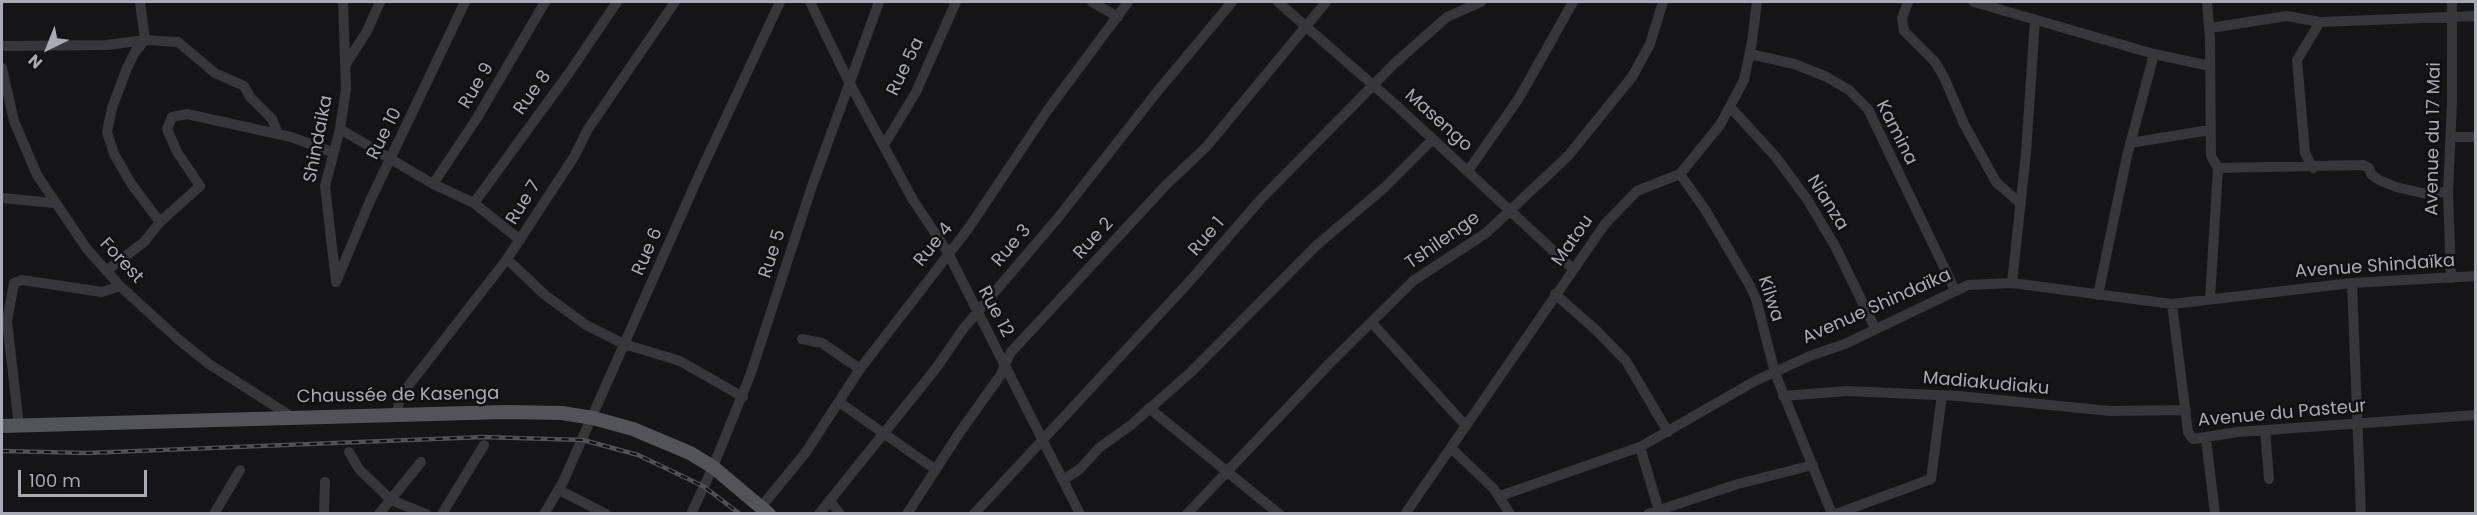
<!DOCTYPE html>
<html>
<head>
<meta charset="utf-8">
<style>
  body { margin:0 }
  #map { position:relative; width:2477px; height:515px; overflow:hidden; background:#151517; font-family:Poppins,sans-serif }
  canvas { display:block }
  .frame { position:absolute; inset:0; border:3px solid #a8abb5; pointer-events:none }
  .north { position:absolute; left:18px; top:18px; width:60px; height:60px; -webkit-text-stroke:4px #101012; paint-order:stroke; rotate:223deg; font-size:16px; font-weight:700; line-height:24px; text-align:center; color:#a8abb5 }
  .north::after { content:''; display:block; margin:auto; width:21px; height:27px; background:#a8abb5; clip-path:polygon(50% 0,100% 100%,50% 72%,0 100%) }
  .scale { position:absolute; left:18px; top:470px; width:129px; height:27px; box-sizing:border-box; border:3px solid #a8abb5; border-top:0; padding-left:8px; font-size:18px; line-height:21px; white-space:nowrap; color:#a8abb5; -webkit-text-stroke:4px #101012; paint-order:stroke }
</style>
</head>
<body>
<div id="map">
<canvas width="2477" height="515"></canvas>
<div class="frame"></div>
<div class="north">N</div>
<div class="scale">100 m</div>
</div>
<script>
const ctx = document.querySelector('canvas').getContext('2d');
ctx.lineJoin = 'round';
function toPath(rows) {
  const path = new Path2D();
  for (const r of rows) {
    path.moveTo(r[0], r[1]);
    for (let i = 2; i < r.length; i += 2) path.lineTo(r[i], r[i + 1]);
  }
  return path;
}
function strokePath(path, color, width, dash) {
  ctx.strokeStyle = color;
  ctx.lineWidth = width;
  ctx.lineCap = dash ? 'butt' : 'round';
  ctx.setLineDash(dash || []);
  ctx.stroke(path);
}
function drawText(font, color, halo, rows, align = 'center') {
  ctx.font = font + ' Poppins,sans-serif';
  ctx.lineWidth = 5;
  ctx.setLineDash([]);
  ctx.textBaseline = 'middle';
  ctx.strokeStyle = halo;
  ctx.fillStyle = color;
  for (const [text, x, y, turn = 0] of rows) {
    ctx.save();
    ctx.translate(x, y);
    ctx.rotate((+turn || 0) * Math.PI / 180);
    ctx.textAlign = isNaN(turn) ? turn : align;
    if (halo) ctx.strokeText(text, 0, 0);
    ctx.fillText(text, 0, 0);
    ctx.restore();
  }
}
const minor = toPath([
  [810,2,850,84,913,200,947,251,1080,514],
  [1092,2,1118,17],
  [1278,2,1397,106,1573,269],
  [1908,2,1902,18,1904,31,1935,62,1944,77,1964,124,1996,182,2021,204],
  [1974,2,2154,54,2210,66],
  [2207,2,2210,39,2211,156,2218,168,2210,299],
  [2210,28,2287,16,2320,22,2476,16],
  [2,46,107,45,145,40,178,42,215,73,244,86,250,97,272,119,278,134],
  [1750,54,1794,64,1825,76,1849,90,1868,109,1955,290],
  [346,64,367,31,380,2],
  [2,68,14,121,37,175,87,249,120,286,178,339,209,364,292,417],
  [1731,108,1775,156,1807,199,1835,246,1875,328],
  [340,129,433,184,474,203,520,240],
  [2451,137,2476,137],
  [2130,143,2210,130],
  [884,145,916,92,956,2],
  [2218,168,2363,165,2369,168,2371,174,2379,180,2396,187,2422,193,2448,192],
  [2313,168,2305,153,2297,60,2320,22],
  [1468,171,1519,98,1573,2],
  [1680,174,1706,211,1749,284,1756,299,1775,373,1832,514],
  [433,184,477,118,545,2],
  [2,198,54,203],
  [474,203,569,73,617,2],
  [160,222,200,186,177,152,167,129,172,117,187,114,291,137,332,152],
  [507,259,545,295,586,325,624,344,680,361,743,397],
  [106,271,144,242,160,222,132,185,114,154,107,132,112,108,127,68,135,52,145,40,140,2],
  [2451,278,2448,192,2452,103,2452,2],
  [336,282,370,201,465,2],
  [336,282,325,186,340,129,346,89,343,2],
  [2012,283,2026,153,2035,20],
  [2352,283,2361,514],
  [1555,294,1597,331,1626,361,1668,432],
  [2098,295,2127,156,2154,54],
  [2172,304,2188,432,2193,439,2238,432,2476,415],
  [1372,323,1466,426],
  [802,339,822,343,860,369],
  [1783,396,1847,391,1959,396,2110,411,2186,410],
  [839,402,936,470],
  [1149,408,1279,514],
  [397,416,399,401,405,390,507,259,574,157,588,129,675,2],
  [19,426,7,321,14,283,22,280,102,292,120,286],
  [2265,430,2269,479],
  [2206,439,2215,514],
  [1640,447,1660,514],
  [1451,448,1494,489,1510,514],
  [349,452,359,469,391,500,426,514],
  [1063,480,1080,469,1099,448,1131,425,1191,372,1317,245,1384,188,1433,139],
  [559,490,606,514],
  [1500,496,1640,447,1755,381,1810,356,1845,344,1968,285,2012,283,2172,304,2352,283,2476,276],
  [830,501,840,514],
  [762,506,806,452,860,369,968,229,1047,111,1128,2],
  [214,514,240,470],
  [324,514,325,482],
  [379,514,421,462],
  [442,514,484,445],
  [544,514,563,482,700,173,780,2],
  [691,514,713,467,751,373,812,186,879,2],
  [819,514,937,367,963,329,1057,219,1157,92,1232,2],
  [907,514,960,432,1000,376,1011,352,1167,184,1207,146,1326,2],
  [974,514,1189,282,1261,199,1395,63,1447,17,1481,2],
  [1187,514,1330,363,1413,281,1486,233,1568,156,1632,77,1650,44,1663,2],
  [1405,514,1605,224,1637,191,1680,174,1720,125,1744,80,1752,42,1757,2],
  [1648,514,1738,484,1813,465],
  [1836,514,1931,479,1942,395]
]);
const major = toPath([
  [2,426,505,412,562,413,593,418,633,429,690,453,713,467,769,514]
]);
const rail = toPath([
  [2,451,87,453,483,437,583,440,638,455,703,486,740,514]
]);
const streetNames = [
  ["Rue 5a",906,67,-64],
  ["Rue 9",477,86,-59],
  ["Rue 8",533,93,-54],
  ["Masengo",1438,121,42],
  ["Kamina",1896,133,63],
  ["Rue 10",385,134,-63],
  ["Shindaika",319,139,-79],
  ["Avenue du 17 Mai",2434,139,-89],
  ["Rue 7",524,203,-58],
  ["Nianza",1827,203,58],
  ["Rue 1",1207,237,-49],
  ["Rue 2",1094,239,-47],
  ["Tshilenge",1443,241,-35],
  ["Matou",1573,241,-55],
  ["Rue 4",934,245,-51],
  ["Rue 3",1012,246,-49],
  ["Rue 6",648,252,-66],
  ["Rue 5",773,254,-72],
  ["Forest",121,261,47],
  ["Avenue Shindaïka",2375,267,-4],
  ["Kilwa",1770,299,72],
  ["Avenue Shindaïka",1877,307,-24],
  ["Rue 12",995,312,62],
  ["Madiakudiaku",1986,384,5],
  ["Chaussée de Kasenga",398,396,-1],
  ["Avenue du Pasteur",2282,414,-5]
];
strokePath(minor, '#37373b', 10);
strokePath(major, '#53545a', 14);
strokePath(rail, '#505156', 4.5);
strokePath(rail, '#101012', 2, [7]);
drawText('18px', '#a8abb5', '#101012', streetNames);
</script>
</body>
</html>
